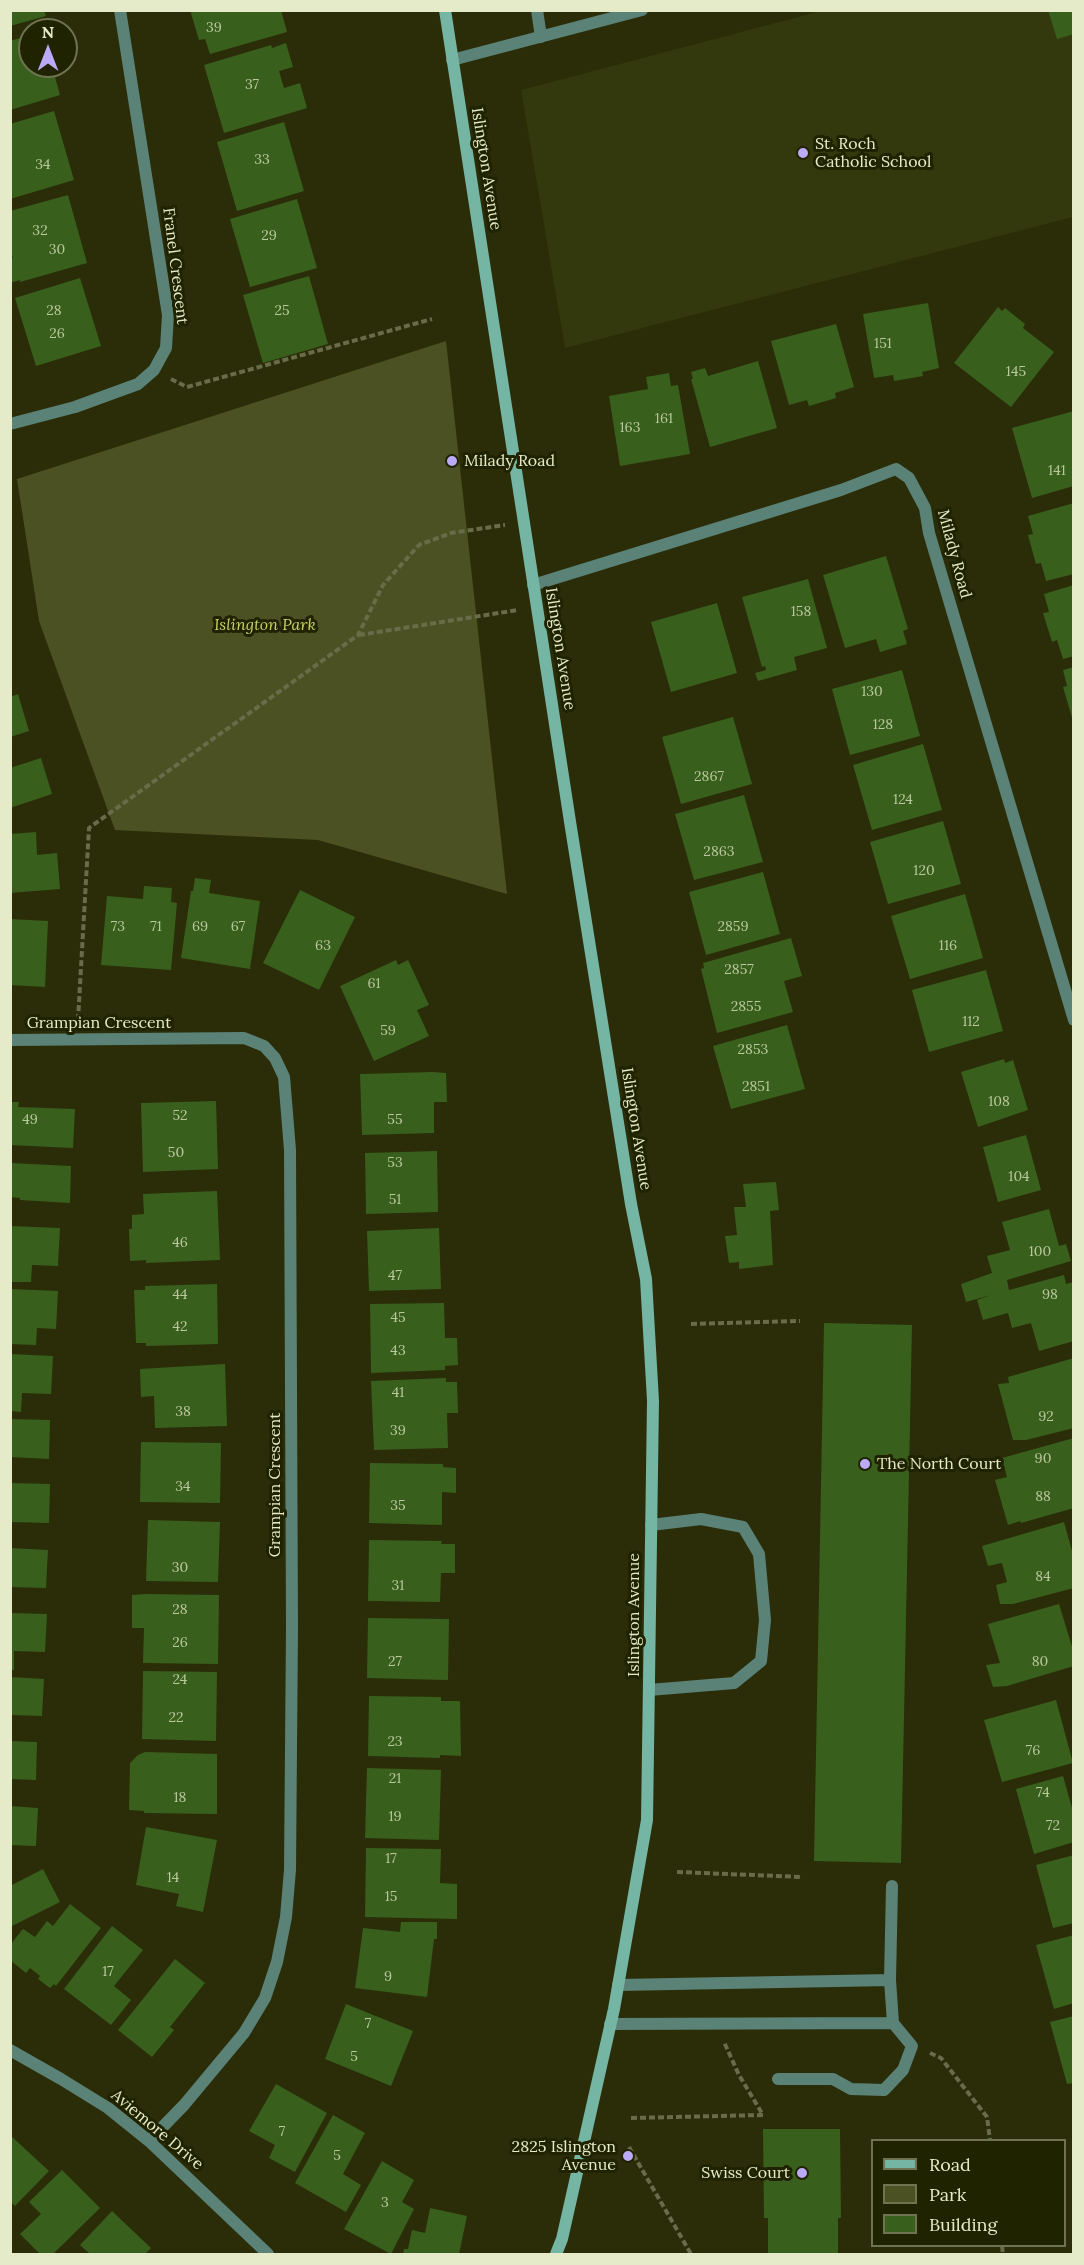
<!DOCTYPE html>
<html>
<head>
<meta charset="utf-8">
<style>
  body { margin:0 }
  #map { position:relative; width:1084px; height:2265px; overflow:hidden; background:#2a2d08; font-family:Lora,serif }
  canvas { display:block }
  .frame { position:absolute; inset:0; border:12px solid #e5ebc8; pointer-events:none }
  .legend { position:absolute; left:871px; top:2139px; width:195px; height:108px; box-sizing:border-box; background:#202300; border:2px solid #6f7350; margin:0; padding:8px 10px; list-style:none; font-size:18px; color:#e5ebc8 }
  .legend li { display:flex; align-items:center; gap:12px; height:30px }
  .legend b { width:30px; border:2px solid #6f7350 }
  .north { position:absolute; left:18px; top:18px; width:60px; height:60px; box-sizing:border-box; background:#202300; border:2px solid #6f7350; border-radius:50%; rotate:0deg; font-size:16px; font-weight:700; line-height:24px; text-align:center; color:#e5ebc8 }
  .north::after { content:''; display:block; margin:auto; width:21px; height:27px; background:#bbaaf6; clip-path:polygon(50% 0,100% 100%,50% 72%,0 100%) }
</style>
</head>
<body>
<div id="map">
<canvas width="1084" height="2265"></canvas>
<div class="frame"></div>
<ul class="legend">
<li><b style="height:8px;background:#75b5a3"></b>Road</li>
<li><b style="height:16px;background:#4c5123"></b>Park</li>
<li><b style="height:16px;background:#395f1d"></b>Building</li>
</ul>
<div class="north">N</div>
</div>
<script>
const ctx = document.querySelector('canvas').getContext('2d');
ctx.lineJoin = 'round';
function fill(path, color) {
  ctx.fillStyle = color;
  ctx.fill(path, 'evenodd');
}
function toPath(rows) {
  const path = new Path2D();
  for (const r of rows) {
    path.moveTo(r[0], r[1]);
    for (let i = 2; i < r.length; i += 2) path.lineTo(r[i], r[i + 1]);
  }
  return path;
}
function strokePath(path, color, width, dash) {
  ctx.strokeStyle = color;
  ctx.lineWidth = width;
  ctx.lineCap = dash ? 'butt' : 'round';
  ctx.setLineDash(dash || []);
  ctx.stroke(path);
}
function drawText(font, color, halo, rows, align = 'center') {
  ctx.font = font + ' Lora,serif';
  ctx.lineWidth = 6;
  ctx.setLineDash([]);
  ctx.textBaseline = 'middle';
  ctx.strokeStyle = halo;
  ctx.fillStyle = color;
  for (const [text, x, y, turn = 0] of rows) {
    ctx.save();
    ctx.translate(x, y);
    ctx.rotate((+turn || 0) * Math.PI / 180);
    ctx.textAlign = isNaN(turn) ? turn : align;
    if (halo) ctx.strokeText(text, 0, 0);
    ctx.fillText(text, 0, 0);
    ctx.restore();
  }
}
const built = toPath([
  [821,11,1073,11,1073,217,565,348,521,90]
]);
const green = toPath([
  [446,341,507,894,318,840,115,830,39,621,17,479]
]);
const building = toPath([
  [10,10,44,10,46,16,10,26],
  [190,10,281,10,287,32,210,54,205,39,199,40],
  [1048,10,1074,10,1074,34,1057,39],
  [30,35,30,66,52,66,60,95,10,110,10,41],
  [286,43,293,67,279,71,284,88,300,83,307,108,224,133,204,65,271,45,272,48],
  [54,111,74,180,10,199,10,124],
  [284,122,304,191,237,211,217,142],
  [68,195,87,263,20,282,20,280,10,283,10,258,13,258,10,250,10,211],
  [297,199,317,268,250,287,230,219],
  [309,276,328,344,263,363,243,295],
  [80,278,101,346,36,366,15,298],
  [928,303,939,368,922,372,923,376,894,381,893,375,874,378,863,314],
  [998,307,1002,311,1005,308,1025,324,1023,328,1054,352,1011,407,954,363],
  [836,324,854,387,835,393,836,398,809,406,807,400,789,405,771,341],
  [758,361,777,428,710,447,691,379,693,379,691,372,705,368,708,376],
  [669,373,671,386,678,385,690,454,620,466,609,396,648,389,646,377],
  [1074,411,1074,486,1032,498,1012,428],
  [1074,503,1074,574,1046,581,1041,563,1036,564,1028,535,1033,534,1028,516],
  [886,556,908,629,903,631,907,644,880,652,876,639,845,648,823,575],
  [808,579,827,648,794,657,797,670,758,681,755,673,766,670,765,666,762,667,742,597],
  [1074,585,1074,656,1063,659,1057,640,1052,642,1043,613,1049,612,1044,594],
  [717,603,737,673,671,692,651,622],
  [1074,667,1074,721,1073,721,1063,687,1067,686,1063,670],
  [902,670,920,736,850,755,832,689],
  [18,694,29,731,10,737,10,697],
  [733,717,752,784,681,804,662,737],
  [923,744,942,810,872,830,853,765],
  [41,758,52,794,10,808,10,768],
  [744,795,763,862,694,880,675,814],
  [943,821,961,884,888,904,870,842],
  [36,832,37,855,57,853,60,889,10,893,10,834],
  [763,872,780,934,706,955,689,892],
  [195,878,211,880,209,893,260,901,250,969,181,958,191,891,193,891],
  [144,886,172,888,171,902,177,903,171,970,101,965,107,896,143,899],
  [300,890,355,917,319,990,263,963],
  [965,894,983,958,910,979,891,916],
  [10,919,48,921,45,987,10,985],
  [791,938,802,976,784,981,793,1012,717,1033,701,969,704,968,703,963],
  [396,960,398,965,408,960,429,1005,417,1010,429,1036,374,1061,340,986],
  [986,970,1003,1031,929,1052,912,990],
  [787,1025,805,1089,731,1109,713,1046],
  [1004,1059,1005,1063,1013,1060,1028,1110,978,1127,961,1072],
  [432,1072,446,1073,447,1102,434,1102,434,1133,362,1135,360,1074],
  [216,1101,218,1169,143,1172,141,1103],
  [10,1102,19,1102,18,1107,75,1109,73,1148,10,1145],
  [1026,1135,1041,1190,998,1202,983,1147],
  [437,1151,438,1212,366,1214,365,1153],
  [10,1163,71,1166,70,1203,20,1200,20,1198,10,1197],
  [776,1182,779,1210,770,1211,773,1265,739,1269,739,1262,729,1263,725,1236,737,1235,734,1207,746,1207,743,1184],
  [217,1191,220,1260,146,1263,146,1260,130,1261,129,1229,132,1229,132,1215,144,1214,143,1194],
  [1049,1209,1059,1246,1066,1244,1071,1261,1007,1280,1009,1290,1064,1275,1066,1284,1074,1282,1074,1341,1039,1351,1031,1323,1012,1328,1008,1313,983,1320,977,1300,991,1295,966,1302,961,1284,992,1273,987,1256,1010,1250,1002,1222],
  [10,1226,60,1228,58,1266,32,1265,31,1282,10,1282],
  [439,1228,441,1289,369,1291,367,1231],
  [217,1284,218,1344,146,1346,146,1343,136,1343,134,1290,145,1290,145,1286],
  [10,1289,58,1291,56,1329,37,1328,36,1345,10,1344],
  [444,1303,445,1338,457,1338,458,1365,445,1366,445,1370,371,1373,370,1304],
  [824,1323,912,1325,901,1863,814,1861],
  [10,1354,53,1356,51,1394,22,1393,21,1412,10,1411],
  [1074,1358,1074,1428,1026,1440,1013,1440,998,1384,1009,1383,1008,1377],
  [225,1364,227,1426,155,1428,154,1396,141,1397,140,1369],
  [446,1378,446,1382,457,1382,458,1413,447,1413,448,1448,374,1450,371,1381],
  [10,1419,50,1420,49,1459,10,1457],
  [1074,1438,1074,1508,1021,1523,1020,1521,1008,1525,995,1480,1007,1477,1002,1458],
  [141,1442,221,1443,220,1503,140,1502],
  [370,1463,443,1464,443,1467,456,1468,456,1493,442,1492,442,1525,369,1523],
  [10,1483,50,1484,49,1523,10,1522],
  [148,1520,220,1522,218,1582,146,1581],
  [1064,1522,1074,1558,1074,1588,1013,1604,1000,1604,996,1585,1007,1582,1002,1563,988,1566,982,1546],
  [369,1540,442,1541,441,1544,455,1544,455,1573,441,1573,440,1602,368,1601],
  [10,1548,48,1550,46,1588,10,1587],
  [145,1594,219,1595,218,1664,143,1663,144,1628,132,1628,132,1595],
  [1059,1604,1074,1653,1074,1666,1007,1686,993,1687,986,1665,1000,1663,988,1624],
  [10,1613,47,1614,45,1652,14,1651,14,1670,10,1670],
  [368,1618,449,1619,448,1680,367,1678],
  [143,1671,217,1672,216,1741,142,1739],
  [10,1677,44,1679,42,1716,10,1715],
  [369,1696,441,1697,441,1701,460,1701,461,1756,440,1755,440,1758,368,1756],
  [1056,1700,1073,1763,1002,1782,984,1720],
  [10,1741,37,1742,36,1780,10,1779],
  [145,1752,217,1754,217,1814,144,1813,144,1811,129,1810,130,1763,138,1755],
  [367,1768,441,1770,439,1840,365,1838],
  [1063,1776,1074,1815,1074,1842,1034,1854,1016,1789],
  [10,1806,38,1808,36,1846,10,1845],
  [146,1827,217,1840,203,1912,176,1906,179,1894,136,1885],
  [366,1848,441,1849,440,1883,457,1884,457,1919,365,1917],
  [1074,1855,1074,1923,1053,1928,1036,1865],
  [43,1869,60,1902,10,1927,10,1886],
  [70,1904,101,1928,56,1986,54,1984,50,1988,38,1979,40,1976,30,1968,26,1973,10,1960,10,1945,23,1929,35,1937,47,1921,53,1926],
  [401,1922,437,1922,437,1939,434,1939,427,1997,355,1988,363,1928,400,1932],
  [112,1926,143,1950,114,1986,131,2000,111,2025,64,1989],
  [1074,1935,1074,2003,1054,2009,1036,1945],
  [175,1959,205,1983,170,2027,174,2030,152,2057,118,2030],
  [346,2004,413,2031,391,2086,325,2059],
  [1074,2016,1074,2083,1067,2084,1050,2022],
  [276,2084,327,2113,295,2172,269,2158,275,2145,249,2131],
  [333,2115,365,2133,343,2174,361,2185,346,2212,295,2183],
  [763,2129,840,2129,841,2218,838,2218,838,2254,768,2254,768,2218,764,2218],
  [10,2135,49,2171,15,2206,10,2201],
  [382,2161,414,2180,402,2202,414,2209,391,2254,344,2229],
  [62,2170,100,2208,53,2254,40,2254,20,2234,41,2214,29,2202],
  [430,2208,467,2216,459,2254,403,2254,404,2249,408,2249,412,2230,425,2233],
  [112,2211,151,2248,145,2254,90,2254,80,2245]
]);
const path = toPath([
  [171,379,187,387,432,319],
  [359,635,518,610],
  [78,1020,89,828,358,635,383,585,419,545,451,533,505,525],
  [691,1324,800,1321],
  [677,1872,803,1877],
  [930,2053,941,2058,987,2117,990,2140],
  [631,2118,763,2115,739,2075,724,2042],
  [629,2147,691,2254],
  [1002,2246,1003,2254]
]);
const service = toPath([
  [537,10,541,37],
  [452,60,642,10],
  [649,1690,734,1683,761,1661,765,1620,759,1554,743,1527,701,1519,651,1525],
  [618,1985,890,1980],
  [610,2024,893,2023],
  [778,2079,833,2079,851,2089,884,2090,903,2070,912,2046,893,2023,890,1980,892,1886]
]);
const minor = toPath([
  [10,424,75,407,138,384,154,370,166,348,168,315,120,10],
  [533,585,841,490,896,469,909,478,925,508,929,533,1074,1020],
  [10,1040,244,1038,264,1046,275,1058,284,1077,290,1150,292,1628,290,1870,286,1917,277,1962,265,1998,244,2033,184,2105,149,2141],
  [10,2050,61,2079,108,2108,149,2141,268,2254]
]);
const secondary = toPath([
  [445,10,571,828,631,1204,646,1279,653,1401,647,1820,614,2009,562,2239,556,2254]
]);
const markers = [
  [803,153,6,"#bbaaf6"],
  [452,461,6,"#bbaaf6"],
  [865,1464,6,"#bbaaf6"],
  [628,2156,6,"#bbaaf6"],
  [802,2173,6,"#bbaaf6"]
];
const numberNames = [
  ["39",214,28],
  ["37",252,85],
  ["33",262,160],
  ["34",43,165],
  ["32",40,231],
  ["29",269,236],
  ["30",57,250],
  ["28",54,311],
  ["25",282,311],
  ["26",57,334],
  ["151",883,344],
  ["145",1016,372],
  ["161",664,419],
  ["163",630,428],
  ["141",1057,471],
  ["158",801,612],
  ["130",872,692],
  ["128",883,725],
  ["2867",709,777],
  ["124",903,800],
  ["2863",719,852],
  ["120",924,871],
  ["73",118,927],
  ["71",156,927],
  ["69",200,927],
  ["67",238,927],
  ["2859",733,927],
  ["63",323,946],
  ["116",948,946],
  ["2857",739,970],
  ["61",374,984],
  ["2855",746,1007],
  ["112",971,1022],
  ["59",388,1031],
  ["2853",753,1050],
  ["2851",756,1087],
  ["108",999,1102],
  ["52",180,1116],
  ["49",30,1120],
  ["55",395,1120],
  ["50",176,1153],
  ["53",395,1163],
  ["104",1019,1177],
  ["51",395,1200],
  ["46",180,1243],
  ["100",1040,1252],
  ["47",395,1276],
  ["44",180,1295],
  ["98",1050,1295],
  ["45",398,1318],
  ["42",180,1327],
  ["43",398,1351],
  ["41",398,1393],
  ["38",183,1412],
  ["92",1046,1417],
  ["39",398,1431],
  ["90",1043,1459],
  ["34",183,1487],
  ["88",1043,1497],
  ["35",398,1506],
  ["30",180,1568],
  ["84",1043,1577],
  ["31",398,1586],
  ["28",180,1610],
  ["26",180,1643],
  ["27",395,1662],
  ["80",1040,1662],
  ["24",180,1680],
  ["22",176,1718],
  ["23",395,1742],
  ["76",1033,1751],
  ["21",395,1779],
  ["74",1043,1793],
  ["18",180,1798],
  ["19",395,1817],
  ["72",1053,1826],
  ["17",391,1859],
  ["14",173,1878],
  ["15",391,1897],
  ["17",108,1972],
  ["9",388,1977],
  ["7",368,2024],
  ["5",354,2057],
  ["7",282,2132],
  ["5",337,2156],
  ["3",385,2203]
];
const poiNames = [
  ["St. Roch",815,144],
  ["Catholic School",815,162],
  ["Milady Road",464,461],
  ["The North Court",877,1464],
  ["2825 Islington",616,2147,"right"],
  ["Avenue",616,2165,"right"],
  ["Swiss Court",790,2173,"right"]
];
const streetNames = [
  ["Islington Avenue",486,169,81],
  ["Franel Crescent",175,266,83],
  ["Milady Road",954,554,75],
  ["Islington Avenue",560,649,81],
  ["Grampian Crescent",99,1023],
  ["Islington Avenue",636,1129,81],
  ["Grampian Crescent",275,1485,-90],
  ["Islington Avenue",634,1615,-90],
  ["Aviemore Drive",157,2130,40]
];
const parkNames = [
  ["Islington Park",265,625]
];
fill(built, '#34380d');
fill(green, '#4c5123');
fill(building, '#395f1d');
strokePath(path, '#686c48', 4, [6, 3]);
strokePath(service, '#5b8277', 12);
strokePath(minor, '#5b8277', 12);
strokePath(secondary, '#75b5a3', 12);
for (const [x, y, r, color] of markers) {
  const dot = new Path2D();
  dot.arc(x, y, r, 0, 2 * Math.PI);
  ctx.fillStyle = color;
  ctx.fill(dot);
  strokePath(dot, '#202300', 2);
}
drawText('14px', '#bac89d', null, numberNames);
drawText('16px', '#e5ebc8', '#202300', poiNames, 'left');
drawText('16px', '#e5ebc8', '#202300', streetNames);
drawText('italic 16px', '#c8d466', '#202300', parkNames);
</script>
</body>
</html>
